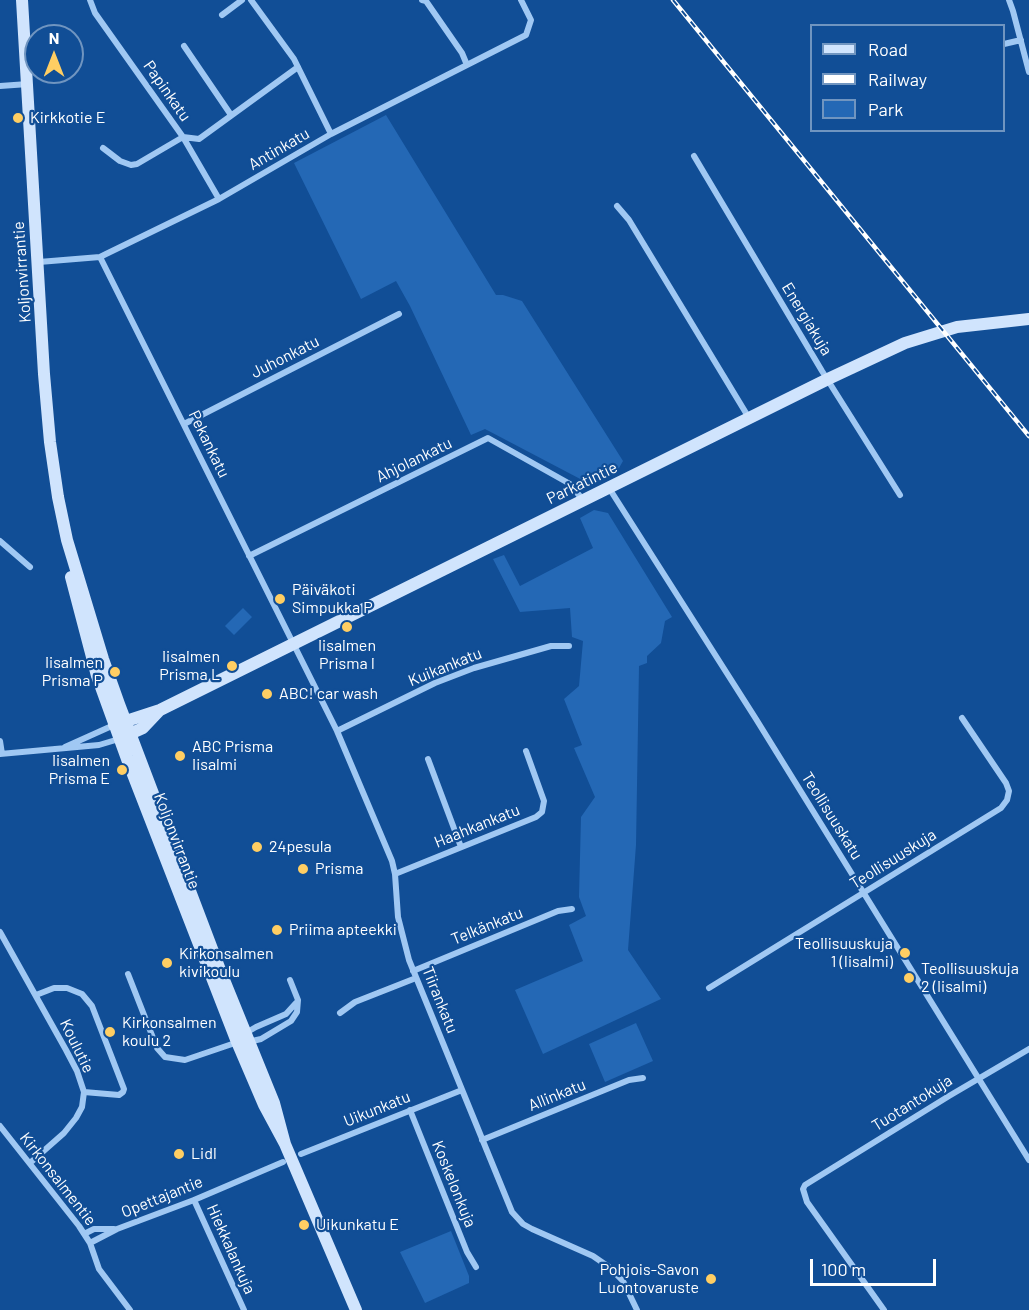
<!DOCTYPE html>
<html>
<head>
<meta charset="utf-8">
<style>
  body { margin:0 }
  #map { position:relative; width:1029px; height:1310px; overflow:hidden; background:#114e96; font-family:Barlow,sans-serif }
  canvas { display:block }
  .legend { position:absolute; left:810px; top:24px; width:195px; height:108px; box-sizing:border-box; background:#114e96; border:2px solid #7095c0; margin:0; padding:8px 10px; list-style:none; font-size:18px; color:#fff }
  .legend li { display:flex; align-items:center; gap:12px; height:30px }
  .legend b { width:30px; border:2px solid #7095c0 }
  .north { position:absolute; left:24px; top:24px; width:60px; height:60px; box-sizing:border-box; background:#114e96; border:2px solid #7095c0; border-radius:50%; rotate:0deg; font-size:16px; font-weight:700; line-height:24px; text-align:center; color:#fff }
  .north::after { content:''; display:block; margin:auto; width:21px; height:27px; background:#ffce63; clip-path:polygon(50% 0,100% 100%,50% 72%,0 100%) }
  .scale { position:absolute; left:810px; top:1259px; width:126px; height:27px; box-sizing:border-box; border:3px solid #fff; border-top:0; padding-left:8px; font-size:18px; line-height:21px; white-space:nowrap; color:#fff; -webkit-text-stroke:4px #114e96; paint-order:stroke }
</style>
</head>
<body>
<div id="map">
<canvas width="1029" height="1310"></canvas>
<ul class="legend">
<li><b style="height:8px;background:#d0e4fd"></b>Road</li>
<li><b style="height:8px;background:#fff"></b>Railway</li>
<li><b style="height:16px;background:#2468b5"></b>Park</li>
</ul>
<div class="north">N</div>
<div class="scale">100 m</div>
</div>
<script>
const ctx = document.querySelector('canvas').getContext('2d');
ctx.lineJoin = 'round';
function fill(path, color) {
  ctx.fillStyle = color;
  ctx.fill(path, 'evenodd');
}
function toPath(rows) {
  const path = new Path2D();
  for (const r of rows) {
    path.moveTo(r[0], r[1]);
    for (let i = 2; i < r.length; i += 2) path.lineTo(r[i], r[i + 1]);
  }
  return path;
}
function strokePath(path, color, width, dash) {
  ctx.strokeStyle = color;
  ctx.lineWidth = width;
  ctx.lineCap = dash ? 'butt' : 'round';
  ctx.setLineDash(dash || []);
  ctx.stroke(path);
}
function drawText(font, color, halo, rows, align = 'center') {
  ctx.font = font + ' Barlow,sans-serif';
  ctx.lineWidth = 4.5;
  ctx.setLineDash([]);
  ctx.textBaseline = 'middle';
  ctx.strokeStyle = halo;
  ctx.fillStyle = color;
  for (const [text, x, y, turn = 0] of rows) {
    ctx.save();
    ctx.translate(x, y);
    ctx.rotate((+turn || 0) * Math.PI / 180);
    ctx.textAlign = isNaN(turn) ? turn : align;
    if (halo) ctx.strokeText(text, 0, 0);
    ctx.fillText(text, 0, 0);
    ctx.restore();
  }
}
const green = toPath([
  [386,115,496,295,503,295,522,301,623,461,619,468,586,482,485,429,471,435,410,306,396,281,361,299,294,163],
  [594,510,608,513,672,617,665,621,661,643,647,656,647,663,639,666,636,845,628,950,661,999,543,1054,515,990,583,961,569,925,586,916,579,897,581,817,595,797,574,748,582,745,564,699,579,686,583,641,572,637,570,608,520,612,493,559,504,555,520,586,593,548,580,518],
  [243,608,252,617,234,635,225,626],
  [636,1023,653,1061,605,1082,589,1044],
  [451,1231,469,1276,469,1283,425,1303,400,1252]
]);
const street = toPath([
  [90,0,95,13,183,137,219,199],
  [251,0,294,59,331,134],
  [422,0,426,1,462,53,467,65],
  [1009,0,1013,11,1029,72],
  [222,15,242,0],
  [1004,44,1021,40],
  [184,46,231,115],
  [0,86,28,84],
  [103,148,120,161,131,165,137,164,183,137,199,139,298,67],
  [694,156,822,371,900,495],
  [617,206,629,220,749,418],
  [100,257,337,731,392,861,395,874,398,917,409,960,512,1212,523,1224,532,1229,593,1256,609,1267,623,1281,637,1310],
  [39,262,100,257,106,254,219,199,331,134,526,35,531,20,521,0],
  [184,424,399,314],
  [609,488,756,719,1029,1160],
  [0,541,30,567],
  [249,556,488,438,570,484,583,500],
  [337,731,435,683,474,668,551,646,569,646],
  [0,741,2,754],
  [65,747,114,725],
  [0,754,99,745,119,739],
  [428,759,461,847],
  [395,874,536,817,542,812,544,801,526,751],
  [0,932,66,1050,77,1071,84,1092,82,1107,76,1118,64,1133,30,1163],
  [413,971,558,911,572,909],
  [128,974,157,1048,165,1057,185,1060,238,1042],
  [709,988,1001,808,1007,800,1009,791,1006,783,962,718],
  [36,995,54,988,67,988,82,994,92,1006,124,1089,123,1092,119,1095,84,1092],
  [340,1013,355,1002,416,978],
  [244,1034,256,1027,286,1014,296,1003],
  [248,1042,261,1039,291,1021,297,1012,298,1000,290,980],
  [410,1110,467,1252,476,1267],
  [0,1126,79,1226,90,1243,99,1269,130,1310],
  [482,1140,629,1080,643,1078],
  [301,1154,462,1090],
  [194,1200,244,1310],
  [84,1234,94,1229,114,1229],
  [90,1243,117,1229,194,1200,283,1162],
  [884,1310,807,1202,803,1189,805,1185,949,1096,1029,1049]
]);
const secondary = toPath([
  [22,0,44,374,50,442,58,497,67,540,103,659,119,704,220,970,274,1103,285,1144],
  [71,577,97,676,127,759,237,1042,264,1105,285,1144,356,1310],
  [114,725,160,710,828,379,905,343,957,327,1029,319],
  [123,737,143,728,160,710]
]);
const rail = toPath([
  [673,0,1029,436]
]);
const markers = [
  [18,118,6,"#ffce63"],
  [280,599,6,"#ffce63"],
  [347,627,6,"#ffce63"],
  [232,666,6,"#ffce63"],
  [115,672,6,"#ffce63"],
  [267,694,6,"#ffce63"],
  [180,756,6,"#ffce63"],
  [122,770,6,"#ffce63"],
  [257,847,6,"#ffce63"],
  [303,869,6,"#ffce63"],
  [277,930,6,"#ffce63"],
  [905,953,6,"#ffce63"],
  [167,963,6,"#ffce63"],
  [909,978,6,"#ffce63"],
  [110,1032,6,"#ffce63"],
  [179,1154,6,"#ffce63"],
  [304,1225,6,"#ffce63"],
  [711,1279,6,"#ffce63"]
];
const streetNames = [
  ["Papinkatu",167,91,55],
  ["Antinkatu",279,149,-30],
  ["Koljonvirrantie",22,272,-94],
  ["Energiakuja",807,319,59],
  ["Juhonkatu",285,357,-27],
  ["Pekankatu",209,444,64],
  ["Ahjolankatu",414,460,-26],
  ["Parkatintie",582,483,-26],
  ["Kuikankatu",445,667,-22],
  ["Teollisuuskatu",832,816,58],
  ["Haahkankatu",477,826,-22],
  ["Koljonvirrantie",177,841,69],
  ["Teollisuuskuja",893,859,-32],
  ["Telkänkatu",487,926,-22],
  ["Tiirankatu",440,1000,68],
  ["Koulutie",77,1046,64],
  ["Allinkatu",557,1095,-22],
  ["Tuotantokuja",912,1103,-32],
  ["Uikunkatu",377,1109,-22],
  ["Kirkonsalmentie",58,1179,52],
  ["Koskelonkuja",454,1184,68],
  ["Opettajantie",162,1197,-22],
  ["Hiekkalankuja",231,1249,66]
];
const poiNames = [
  ["Kirkkotie E",30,118],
  ["Päiväkoti",292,590],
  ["Simpukka P",292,608],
  ["Iisalmen",347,646,"center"],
  ["Prisma I",347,664,"center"],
  ["Iisalmen",220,657,"right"],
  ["Prisma L",220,675,"right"],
  ["Iisalmen",103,663,"right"],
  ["Prisma P",103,681,"right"],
  ["ABC! car wash",279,694],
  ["ABC Prisma",192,747],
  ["Iisalmi",192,765],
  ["Iisalmen",110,761,"right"],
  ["Prisma E",110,779,"right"],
  ["24pesula",269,847],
  ["Prisma",315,869],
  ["Priima apteekki",289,930],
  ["Teollisuuskuja",893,944,"right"],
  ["1 (Iisalmi)",893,962,"right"],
  ["Kirkonsalmen",179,954],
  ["kivikoulu",179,972],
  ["Teollisuuskuja",921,969],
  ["2 (Iisalmi)",921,987],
  ["Kirkonsalmen",122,1023],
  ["koulu 2",122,1041],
  ["Lidl",191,1154],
  ["Uikunkatu E",316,1225],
  ["Pohjois-Savon",699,1270,"right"],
  ["Luontovaruste",699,1288,"right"]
];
fill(green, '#2468b5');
strokePath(street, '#a0c8f3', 6);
strokePath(secondary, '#d0e4fd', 12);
strokePath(rail, '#fff', 4.5);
strokePath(rail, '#114e96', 2, [7]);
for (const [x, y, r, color] of markers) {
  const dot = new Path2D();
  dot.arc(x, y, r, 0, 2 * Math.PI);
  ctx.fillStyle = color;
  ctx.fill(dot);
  strokePath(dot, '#114e96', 2);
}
drawText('16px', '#fff', '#114e96', streetNames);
drawText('16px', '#fff', '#114e96', poiNames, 'left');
</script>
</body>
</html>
